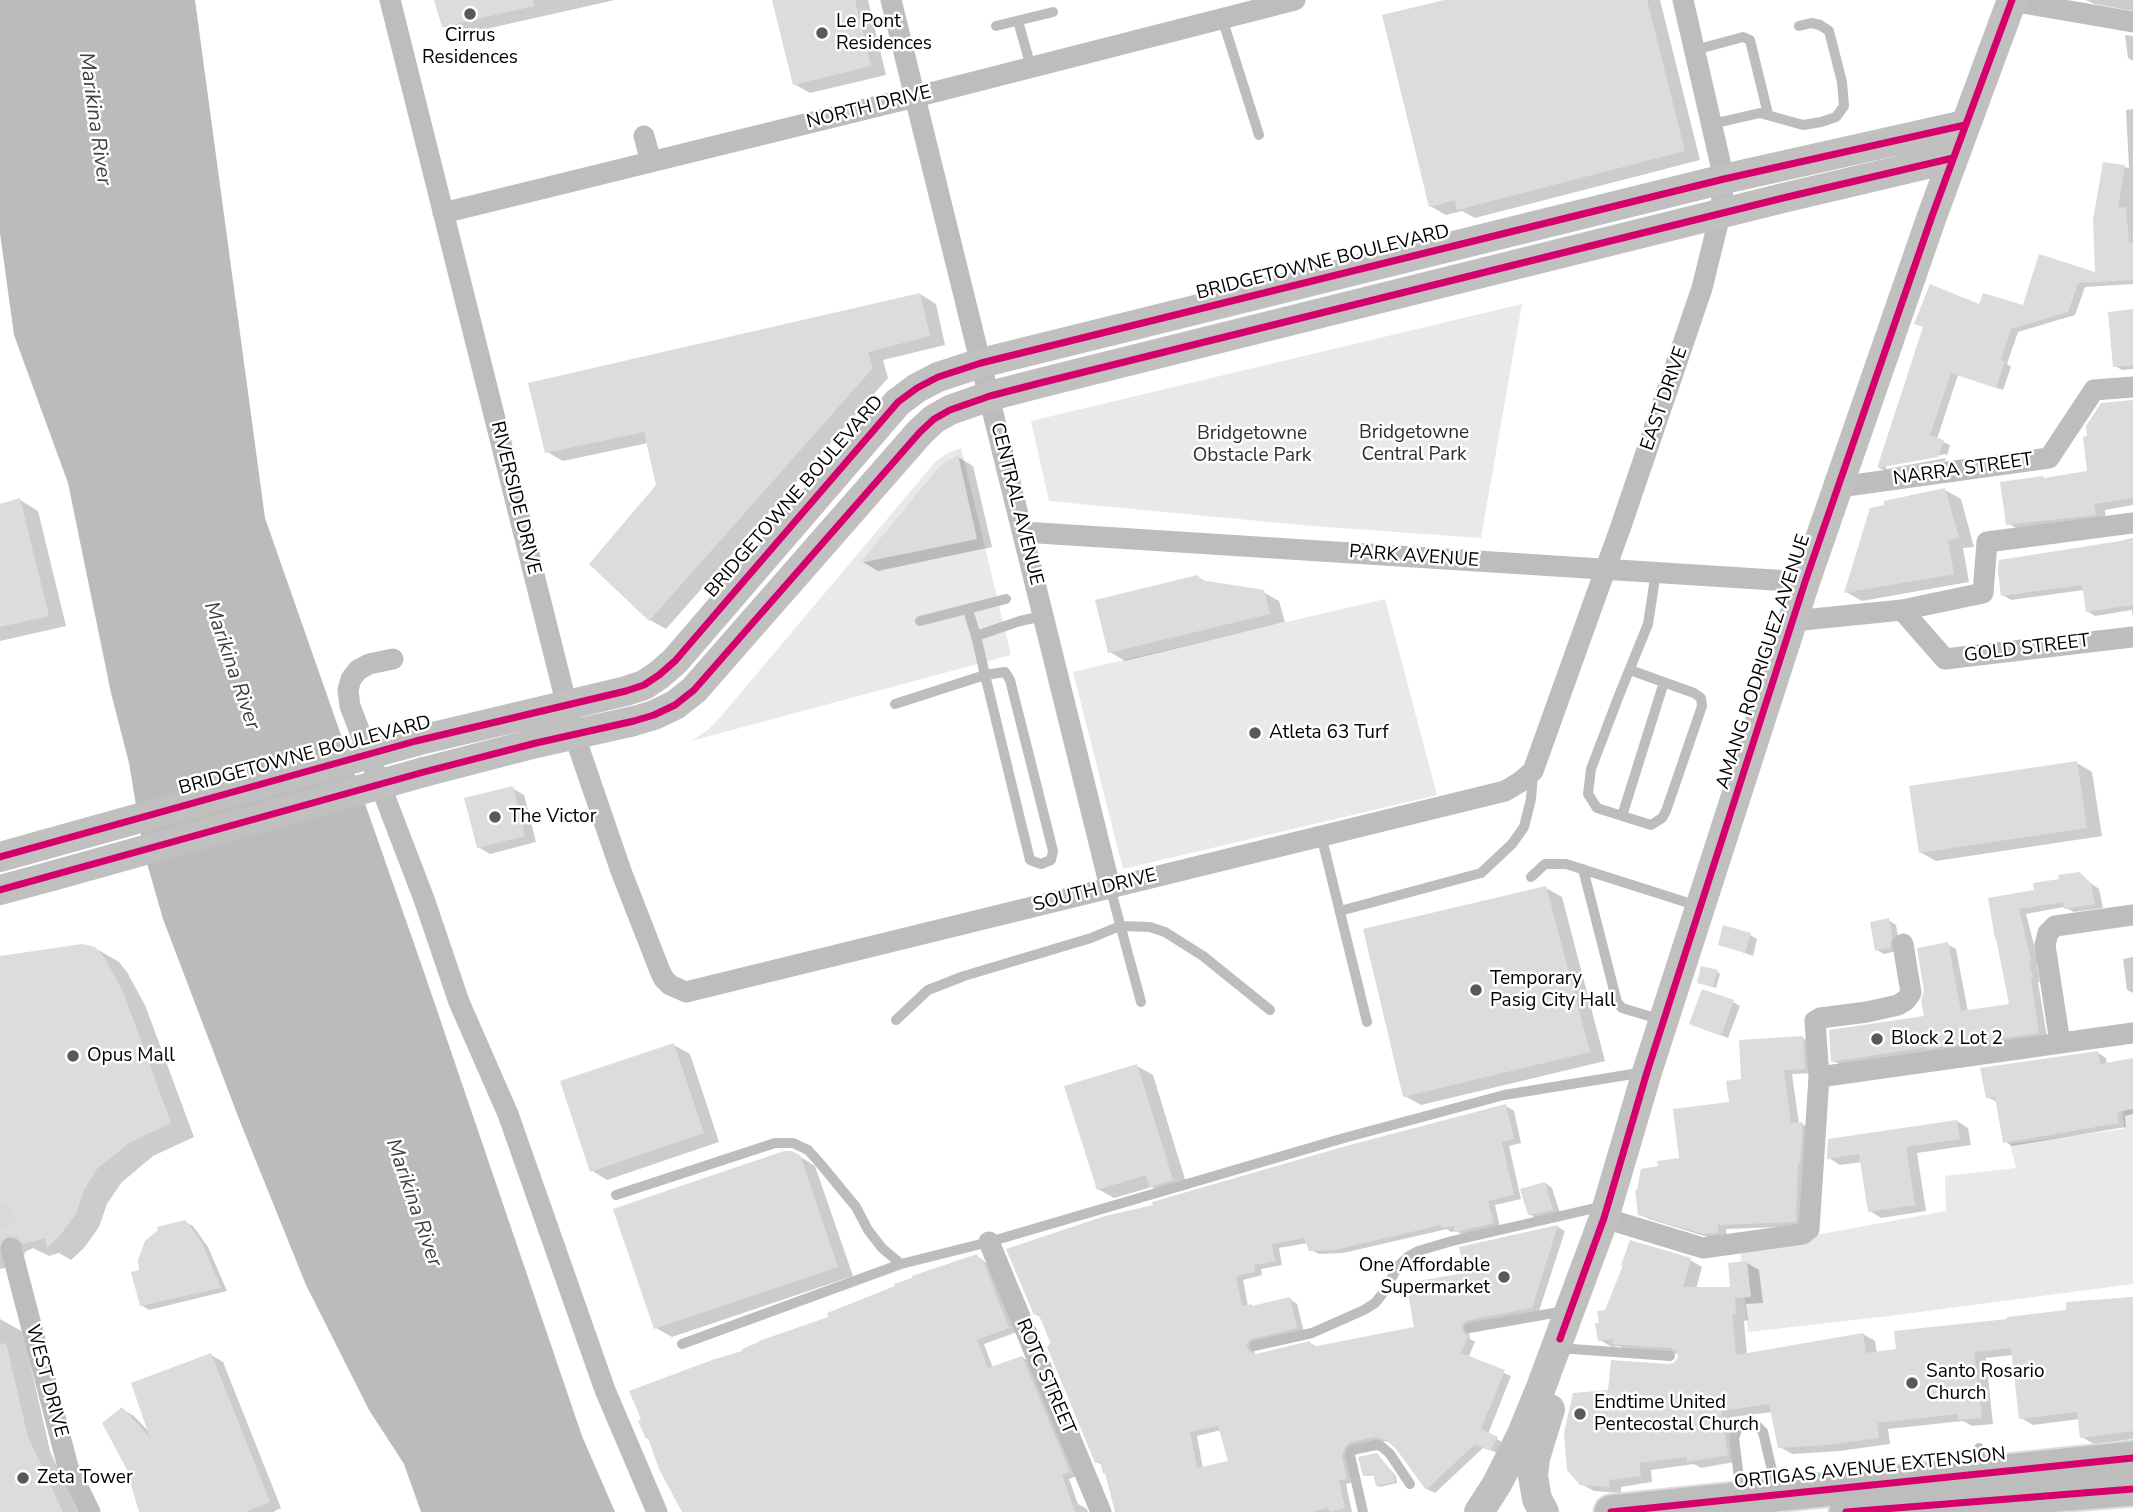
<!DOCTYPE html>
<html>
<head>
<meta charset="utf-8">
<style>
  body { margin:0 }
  canvas { display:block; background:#fff }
</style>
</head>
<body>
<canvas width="2133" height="1512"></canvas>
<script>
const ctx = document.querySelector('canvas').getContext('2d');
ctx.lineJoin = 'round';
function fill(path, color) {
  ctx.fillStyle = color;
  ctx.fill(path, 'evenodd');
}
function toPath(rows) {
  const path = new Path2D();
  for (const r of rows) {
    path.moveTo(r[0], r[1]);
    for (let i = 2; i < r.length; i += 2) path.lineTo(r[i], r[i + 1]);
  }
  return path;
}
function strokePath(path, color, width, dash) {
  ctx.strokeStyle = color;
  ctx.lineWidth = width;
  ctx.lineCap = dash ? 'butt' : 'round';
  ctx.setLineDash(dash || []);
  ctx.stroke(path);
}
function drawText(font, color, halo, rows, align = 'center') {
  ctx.font = font + ' "Nunito Sans",sans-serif';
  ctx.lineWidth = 5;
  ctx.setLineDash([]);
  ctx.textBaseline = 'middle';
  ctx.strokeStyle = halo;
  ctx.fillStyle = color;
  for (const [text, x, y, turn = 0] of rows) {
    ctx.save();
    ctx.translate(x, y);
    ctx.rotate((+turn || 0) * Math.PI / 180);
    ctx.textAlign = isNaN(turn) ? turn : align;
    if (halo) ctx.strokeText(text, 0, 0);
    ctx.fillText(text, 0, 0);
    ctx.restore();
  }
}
const green = toPath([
  [1522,304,1481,538,1312,526,1049,501,1031,421],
  [961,448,1011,655,691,741,708,730,722,715,936,461,948,453],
  [1385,599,1437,795,1123,869,1073,672],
  [2133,1077,2133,1284,1889,1316,1748,1332,1740,1249,1946,1211,1945,1176,2016,1168,2010,1144,2124,1129,2120,1080]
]);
const water = toPath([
  [0,0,195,0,265,518,424,972,582,1436,615,1512,421,1512,404,1464,369,1410,306,1285,239,1119,163,919,144,853,129,763,111,693,68,483,14,335,0,233]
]);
const shadow = toPath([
  [436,0,615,0,459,35,443,26],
  [773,0,868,0,886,75,810,93,794,84],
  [1451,0,1660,0,1700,160,1475,218,1462,211,1446,215,1430,206],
  [2086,0,2133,0,2133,11,2094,4],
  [2125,35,2133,36,2133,61,2128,58],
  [2133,109,2133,284,2085,287,2075,315,2018,332,2007,364,2011,367,2003,390,1958,375,1937,439,1950,445,1947,456,1946,454,1886,465,1886,469,1946,458,1945,461,1886,471,1879,468,1925,328,1916,324,1981,306,2024,307,2097,274,2104,164,2129,168,2126,110],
  [920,294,936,304,945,345,883,360,888,378,666,629,650,620,591,564,658,485,648,443,563,461,547,452],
  [2133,311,2133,369,2122,370,2115,366],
  [2133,402,2133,505,2105,510,2106,520,2019,530,2008,523,2045,480,2089,472,2089,438],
  [958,457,973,466,992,547,878,571,863,562],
  [1945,490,1961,499,1974,547,1963,548,1969,582,1862,601,1846,592],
  [20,500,38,511,66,626,0,641,0,505],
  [2133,538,2133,618,2132,610,2095,616,2087,611,2084,590,2011,600,2003,595,2121,543,2121,541],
  [1198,577,1208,583,1263,592,1279,601,1285,622,1125,661,1110,652],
  [2077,763,2092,772,2102,836,1936,861,1920,852],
  [512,788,524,795,536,842,490,854,478,847],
  [2078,874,2099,889,2103,908,2074,912,2064,907,2026,914,2039,964,2037,965,2040,982,2038,982,2047,1037,1841,1065,1833,1061,1926,1018,1947,944,1956,949,1968,1012,2011,1005,1990,899,2036,892],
  [1546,888,1562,897,1605,1061,1421,1105,1405,1096],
  [1888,920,1896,925,1899,942,1897,951,1884,954,1877,950],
  [1750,935,1757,939,1753,956,1720,944],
  [95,948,119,962,127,972,145,1005,194,1137,153,1156,121,1183,107,1204,99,1227,84,1248,71,1260,59,1253,49,1256,33,1248,25,1252,22,1264,0,1269,0,957],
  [2133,957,2133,993,2127,990,2123,959],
  [1717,972,1720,974,1716,988,1699,983],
  [1733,1002,1740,1006,1728,1038,1691,1023],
  [1803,1038,1812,1043,1814,1073,1792,1074,1799,1124,1802,1124,1812,1129,1805,1226,1726,1229,1727,1237,1714,1239,1649,1219,1640,1214,1681,1159,1731,1103,1743,1080],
  [674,1045,690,1054,719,1142,607,1180,591,1170],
  [2098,1053,2106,1058,2107,1065,2133,1060,2133,1114,2125,1116,2126,1127,2012,1146,2004,1141,1997,1102,1987,1097],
  [1137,1066,1153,1075,1188,1189,1166,1195,1152,1187,1114,1198,1098,1189],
  [1506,1106,1514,1111,1521,1143,1509,1146,1521,1199,1495,1205,1500,1227,1465,1236,1456,1231,1451,1232,1447,1229,1343,1253,1319,1254,1311,1250,1308,1243,1279,1248,1282,1265,1261,1269,1262,1275,1243,1280,1248,1306,1254,1307,1290,1299,1297,1304,1304,1332,1254,1347,1255,1355,1310,1343,1318,1348,1416,1329,1467,1274,1461,1249,1558,1227,1565,1231,1539,1311,1469,1331,1470,1339,1475,1342,1468,1358,1511,1376,1488,1434,1504,1443,1499,1454,1484,1447,1435,1493,1427,1489,1398,1448,1391,1442,1384,1441,1358,1446,1352,1451,1354,1482,1346,1484,1352,1512,1116,1512,1107,1474,1103,1465,1096,1462,1042,1318,1035,1314,1155,1206],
  [1221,1430,1231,1462,1203,1469,1197,1436],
  [1957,1121,1968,1128,1971,1145,1917,1153,1926,1211,1881,1218,1870,1211,1862,1162,1840,1165,1829,1158],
  [799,1156,815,1166,853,1276,672,1337,656,1328],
  [1545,1183,1552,1188,1560,1213,1537,1219,1529,1214],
  [185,1222,193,1226,208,1247,227,1291,149,1310,141,1305,141,1271],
  [977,1256,989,1265,1017,1332,984,1344,993,1368,1022,1357,1030,1362,1077,1476,1069,1479,1078,1504,1087,1509,1088,1512,683,1512,650,1440,647,1438,745,1352],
  [1690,1260,1702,1267,1696,1289,1732,1288,1747,1263,1759,1270,1763,1303,1746,1304,1748,1320,1744,1321,1747,1355,1863,1334,1875,1341,1877,1353,1897,1351,2009,1321,2068,1311,2067,1304,2133,1297,2133,1439,2094,1444,2082,1437,2080,1419,2033,1425,2021,1418,2013,1355,1986,1358,1993,1424,1972,1426,1963,1421,1888,1429,1890,1444,1840,1451,1792,1454,1780,1447,1773,1412,1732,1417,1740,1461,1701,1468,1694,1464,1651,1470,1652,1482,1621,1487,1621,1493,1594,1491,1581,1484,1609,1391,1675,1364,1680,1358,1679,1354,1626,1350,1619,1346,1612,1347,1600,1340,1601,1324,1606,1311],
  [0,1319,23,1332,50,1451,78,1512,0,1512],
  [211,1355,223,1362,281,1508,273,1512,140,1512,122,1409,134,1416,151,1434],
  [1377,1455,1396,1476,1397,1483,1380,1487,1377,1485,1375,1475,1367,1476,1364,1474]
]);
const building = toPath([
  [434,0,533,0,534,6,442,27],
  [772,0,855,0,871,66,793,85],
  [1444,0,1647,0,1685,151,1457,210,1455,200,1429,207,1382,15],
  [2103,162,2125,165,2118,208,2126,207,2129,243,2133,242,2133,280,2078,283,2068,312,2011,329,2001,360,2005,361,1996,388,1951,373,1930,435,1944,440,1938,457,1877,468,1923,327,1914,324,1930,284,1979,304,1983,293,2023,305,2039,254,2095,272,2093,220],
  [920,293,930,336,868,352,873,368,649,621,589,564,656,485,644,432,545,453,528,383],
  [2133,309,2133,365,2113,367,2108,312],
  [2133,400,2133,498,2094,504,2096,515,2006,525,2000,482,2043,476,2044,478,2087,471,2083,437,2087,436,2086,426,2101,403],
  [958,455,977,539,860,563,940,466],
  [1945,488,1959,538,1948,540,1954,574,1844,593,1870,508,1884,505,1884,501],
  [20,498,49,616,0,627,0,504],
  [2133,539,2133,605,2086,612,2082,585,2001,596,1998,572,1999,560],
  [1198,575,1201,580,1264,590,1270,614,1108,653,1095,600],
  [2077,761,2087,828,1919,853,1909,786],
  [513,786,525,836,477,848,464,798],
  [2079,872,2091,883,2095,904,2064,909,2063,902,2019,909,2031,960,2029,961,2033,978,2031,978,2039,1033,1927,1049,1926,1047,1831,1062,1829,1030,1924,1016,1921,1001,1924,991,1917,948,1948,942,1961,1011,2009,1004,1996,939,1995,939,1988,898,2034,890,2033,883,2059,879,2058,875],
  [1546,886,1590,1052,1403,1097,1363,929],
  [1889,918,1892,937,1890,948,1875,951,1870,922],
  [1723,925,1751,933,1745,953,1718,945],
  [82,944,95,947,104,957,122,989,171,1123,129,1143,97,1169,84,1190,76,1214,60,1235,47,1248,45,1238,23,1244,15,1236,8,1235,0,1242,0,956],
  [1701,966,1718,970,1713,987,1697,983],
  [1702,989,1734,1000,1721,1036,1689,1024],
  [1803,1036,1805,1069,1784,1070,1791,1123,1803,1122,1800,1163,1798,1163,1796,1222,1718,1225,1718,1233,1703,1234,1638,1215,1635,1190,1637,1190,1641,1169,1658,1166,1657,1161,1679,1158,1673,1109,1729,1102,1726,1081,1741,1079,1739,1040],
  [674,1043,704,1133,590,1172,560,1081],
  [2098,1051,2100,1064,2133,1058,2133,1109,2117,1112,2119,1123,2003,1143,1995,1097,1986,1098,1980,1068],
  [1137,1064,1173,1180,1149,1187,1146,1175,1097,1190,1064,1086],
  [1506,1104,1514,1139,1502,1142,1514,1195,1488,1201,1494,1223,1455,1232,1454,1226,1441,1228,1441,1225,1335,1250,1309,1251,1304,1238,1272,1244,1275,1261,1254,1265,1255,1272,1236,1276,1242,1306,1252,1304,1252,1306,1290,1297,1297,1328,1252,1339,1246,1344,1249,1352,1256,1354,1310,1341,1312,1347,1414,1327,1406,1283,1465,1273,1459,1247,1558,1225,1532,1308,1468,1320,1461,1326,1463,1332,1468,1336,1461,1353,1505,1370,1481,1429,1498,1437,1490,1451,1475,1444,1426,1490,1396,1449,1386,1440,1375,1437,1350,1442,1345,1447,1342,1456,1347,1479,1339,1480,1345,1508,1330,1512,1328,1508,1312,1512,1115,1512,1105,1473,1103,1474,1100,1461,1095,1463,1047,1347,1049,1345,1050,1342,1038,1313,1034,1315,1006,1249,1105,1216,1153,1205,1152,1202,1346,1146],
  [1218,1426,1228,1461,1197,1468,1190,1432],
  [1957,1120,1960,1139,1906,1147,1915,1205,1868,1212,1859,1154,1827,1159,1828,1139],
  [784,1151,791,1151,800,1155,838,1267,654,1329,613,1209],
  [1545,1182,1553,1210,1528,1215,1520,1189],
  [185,1220,201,1241,221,1288,140,1306,131,1272,139,1270,138,1260,145,1241,158,1230,157,1227],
  [1630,1240,1691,1258,1683,1287,1730,1287,1728,1263,1747,1261,1751,1297,1735,1298,1736,1314,1732,1315,1736,1355,1863,1333,1866,1353,1896,1349,1894,1331,2007,1319,2007,1317,2066,1310,2066,1302,2133,1297,2133,1431,2080,1438,2077,1412,2019,1419,2011,1348,1974,1352,1982,1418,1958,1420,1958,1414,1877,1423,1879,1438,1826,1445,1778,1448,1769,1404,1721,1411,1728,1455,1687,1462,1686,1457,1639,1463,1641,1476,1609,1480,1610,1487,1580,1485,1567,1470,1564,1433,1573,1393,1608,1390,1611,1360,1669,1364,1674,1363,1678,1357,1677,1352,1671,1348,1612,1344,1613,1339,1598,1341,1595,1323,1599,1323,1597,1311,1605,1310,1623,1265,1621,1265],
  [977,1254,979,1259,982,1258,1009,1328,977,1340,988,1368,1022,1356,1070,1472,1062,1475,1075,1512,682,1512,659,1469,648,1438,646,1439,638,1421,641,1419,629,1391,712,1360,742,1351,742,1349,759,1342,759,1341,828,1317,827,1313,895,1286,894,1284,912,1278,912,1276],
  [6,1343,28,1437,63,1512,0,1512,0,1344],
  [211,1353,270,1502,245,1512,139,1512,126,1468,102,1423,122,1407,150,1438,131,1383],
  [1377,1453,1393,1473,1395,1482,1376,1486,1373,1474,1363,1476,1358,1457]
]);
const streetTunnel = toPath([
  [0,1206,11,1248]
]);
const lane = toPath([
  [1222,18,1259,135],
  [1018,21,1031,67],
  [996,26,1053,12],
  [1695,50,1743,37,1750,40,1768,114],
  [1712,124,1760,113,1803,125,1821,122,1836,117,1844,106,1842,82,1829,31,1820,25,1811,23,1799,26],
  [968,610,976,636],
  [920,621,1006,599],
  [1630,670,1694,693,1701,698,1702,706,1666,811,1662,818,1651,825,1597,808,1588,794,1591,769,1618,698,1648,624,1656,572],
  [895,704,985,675,1005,672,1010,680,1053,851,1051,860,1041,864,1030,860,985,675,976,636,1020,621,1043,616],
  [1622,816,1664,682],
  [1321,835,1367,1022],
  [1583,869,1617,1002,1622,1008,1662,1020],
  [1531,877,1545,864,1566,864,1698,906],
  [1110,887,1141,1002],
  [1340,911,1481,873,1512,844,1524,827,1531,799,1533,774],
  [896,1020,928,990,964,976,1091,938,1120,926,1150,927,1165,932,1203,956,1270,1010],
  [616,1195,775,1143,793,1143,808,1150,818,1161,856,1207,868,1230,882,1248,901,1264],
  [1469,1328,1565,1311],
  [682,1344,901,1264,989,1242,1344,1138,1504,1095,1645,1072],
  [1254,1346,1312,1333,1364,1310,1375,1303,1384,1292,1398,1266,1409,1256,1418,1251,1452,1241,1604,1206],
  [1558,1348,1670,1356],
  [1979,1448,1982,1471],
  [1741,1494,1734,1438,1738,1427,1746,1424,1755,1424,1763,1432,1777,1492],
  [1363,1512,1350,1455,1352,1450,1376,1445,1381,1446,1390,1454,1410,1484]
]);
const street = toPath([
  [390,0,574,734,621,871,660,971,664,979,670,985,686,992,1505,791,1520,782,1533,771,1621,526,1702,288,1720,215,1724,179,1683,0],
  [891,0,1110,887],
  [2011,1,2133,22],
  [644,136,651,162],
  [443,213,915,97,1295,0],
  [1839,487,2049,458,2094,390,2133,387],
  [1023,532,1805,582],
  [1902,610,1945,659,2133,637],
  [1793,621,1902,610,1983,593,1987,542,2133,523],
  [393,659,369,664,358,670,351,679,348,690,350,706,424,899,459,1002,508,1114,605,1390,657,1512],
  [2060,1043,2045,945,2048,933,2055,926,2133,915],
  [1819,1077,2133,1033],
  [1604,1218,1703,1248,1803,1234,1809,1229,1819,1077,1815,1021,1820,1018,1867,1012,1898,1005,1906,1000,1911,993,1903,944],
  [989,1242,1101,1512],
  [11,1248,68,1467,90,1512]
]);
const secondary = toPath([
  [416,741,626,691,644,685,659,675,675,661,898,402,917,388,938,377,981,363,1724,179,1965,125],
  [424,772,536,743,634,721,654,715,675,705,694,690,920,432,934,419,950,410,990,396,1040,383,1783,198,1953,158],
  [0,857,43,845],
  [0,890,52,876],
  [1479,1512,1497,1484,1522,1434,1540,1390,1604,1218,1647,1072,1805,582,1932,216,2012,0],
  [1544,1512,1537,1499,1533,1476,1535,1458,1550,1409]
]);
const primary = toPath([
  [1611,1512,2133,1458],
  [1846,1512,2133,1489]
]);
const secondaryBridge = toPath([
  [43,845,416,741],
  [52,876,424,772]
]);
const cycleway = toPath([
  [0,857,416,741,626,691,644,685,659,675,675,661,898,402,917,388,938,377,981,363,1724,179,1965,125],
  [0,890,424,772,536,743,634,721,654,715,675,705,694,690,920,432,934,419,950,410,990,396,1040,383,1783,198,1953,158],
  [1560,1339,1604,1218,1647,1072,1805,582,1932,216,2012,0],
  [1611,1512,2133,1458],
  [1846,1512,2133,1489]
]);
const markers = [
  [470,14,7,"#595959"],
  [822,33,7,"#595959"],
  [1255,733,7,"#595959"],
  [495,817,7,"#595959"],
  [1476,990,7,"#595959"],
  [1877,1039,7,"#595959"],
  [73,1056,7,"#595959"],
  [1504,1277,7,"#595959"],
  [1912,1383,7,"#595959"],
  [1580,1414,7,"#595959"],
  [23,1478,7,"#595959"]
];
const poiNames = [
  ["Le Pont",836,22],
  ["Residences",836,44],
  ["Cirrus",470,36,"center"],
  ["Residences",470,58,"center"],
  ["Atleta 63 Turf",1269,733],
  ["The Victor",509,817],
  ["Temporary",1490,979],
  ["Pasig City Hall",1490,1001],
  ["Block 2 Lot 2",1891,1039],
  ["Opus Mall",87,1056],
  ["One Affordable",1490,1266,"right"],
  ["Supermarket",1490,1288,"right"],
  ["Santo Rosario",1926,1372],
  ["Church",1926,1394],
  ["Endtime United",1594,1403],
  ["Pentecostal Church",1594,1425],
  ["Zeta Tower",37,1478]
];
const streetNames = [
  ["NORTH DRIVE",869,108,-14],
  ["BRIDGETOWNE BOULEVARD",1323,263,-14],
  ["EAST DRIVE",1665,399,-71],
  ["NARRA STREET",1963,470,-8],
  ["BRIDGETOWNE BOULEVARD",795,497,-49],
  ["RIVERSIDE DRIVE",515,498,76],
  ["CENTRAL AVENUE",1016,504,76],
  ["PARK AVENUE",1414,557,4],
  ["GOLD STREET",2027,649,-7],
  ["AMANG RODRIGUEZ AVENUE",1764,662,-72],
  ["BRIDGETOWNE BOULEVARD",305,756,-15],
  ["SOUTH DRIVE",1095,891,-14],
  ["ROTC STREET",1045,1377,67],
  ["WEST DRIVE",46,1381,75],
  ["ORTIGAS AVENUE EXTENSION",1870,1469,-6]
];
const parkNames = [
  ["Bridgetowne",1414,433],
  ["Central Park",1414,455],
  ["Bridgetowne",1252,434],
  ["Obstacle Park",1252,456]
];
const waterNames = [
  ["Marikina River",94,119,82],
  ["Marikina River",231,666,71],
  ["Marikina River",413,1203,71]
];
fill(green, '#e9e9e9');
fill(water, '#bbb');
fill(shadow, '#0003');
fill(building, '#dcdcdc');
strokePath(streetTunnel, '#d9d9d9', 21, [21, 10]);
strokePath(primary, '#dbdbdb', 37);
strokePath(lane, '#bdbdbd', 10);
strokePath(street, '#bdbdbd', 21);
strokePath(secondary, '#c0c0c0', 30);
strokePath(primary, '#bdbdbd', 33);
strokePath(secondaryBridge, '#c0c0c0', 30);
strokePath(cycleway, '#d6006c', 7);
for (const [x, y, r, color] of markers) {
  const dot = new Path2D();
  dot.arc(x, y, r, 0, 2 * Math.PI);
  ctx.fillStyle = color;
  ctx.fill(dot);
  strokePath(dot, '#fff', 2.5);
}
drawText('19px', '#000', '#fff', poiNames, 'left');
drawText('19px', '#000', '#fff', streetNames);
drawText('19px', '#2e2e2e', '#fff', parkNames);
drawText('italic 21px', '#3f3f3f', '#fff', waterNames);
</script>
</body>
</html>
